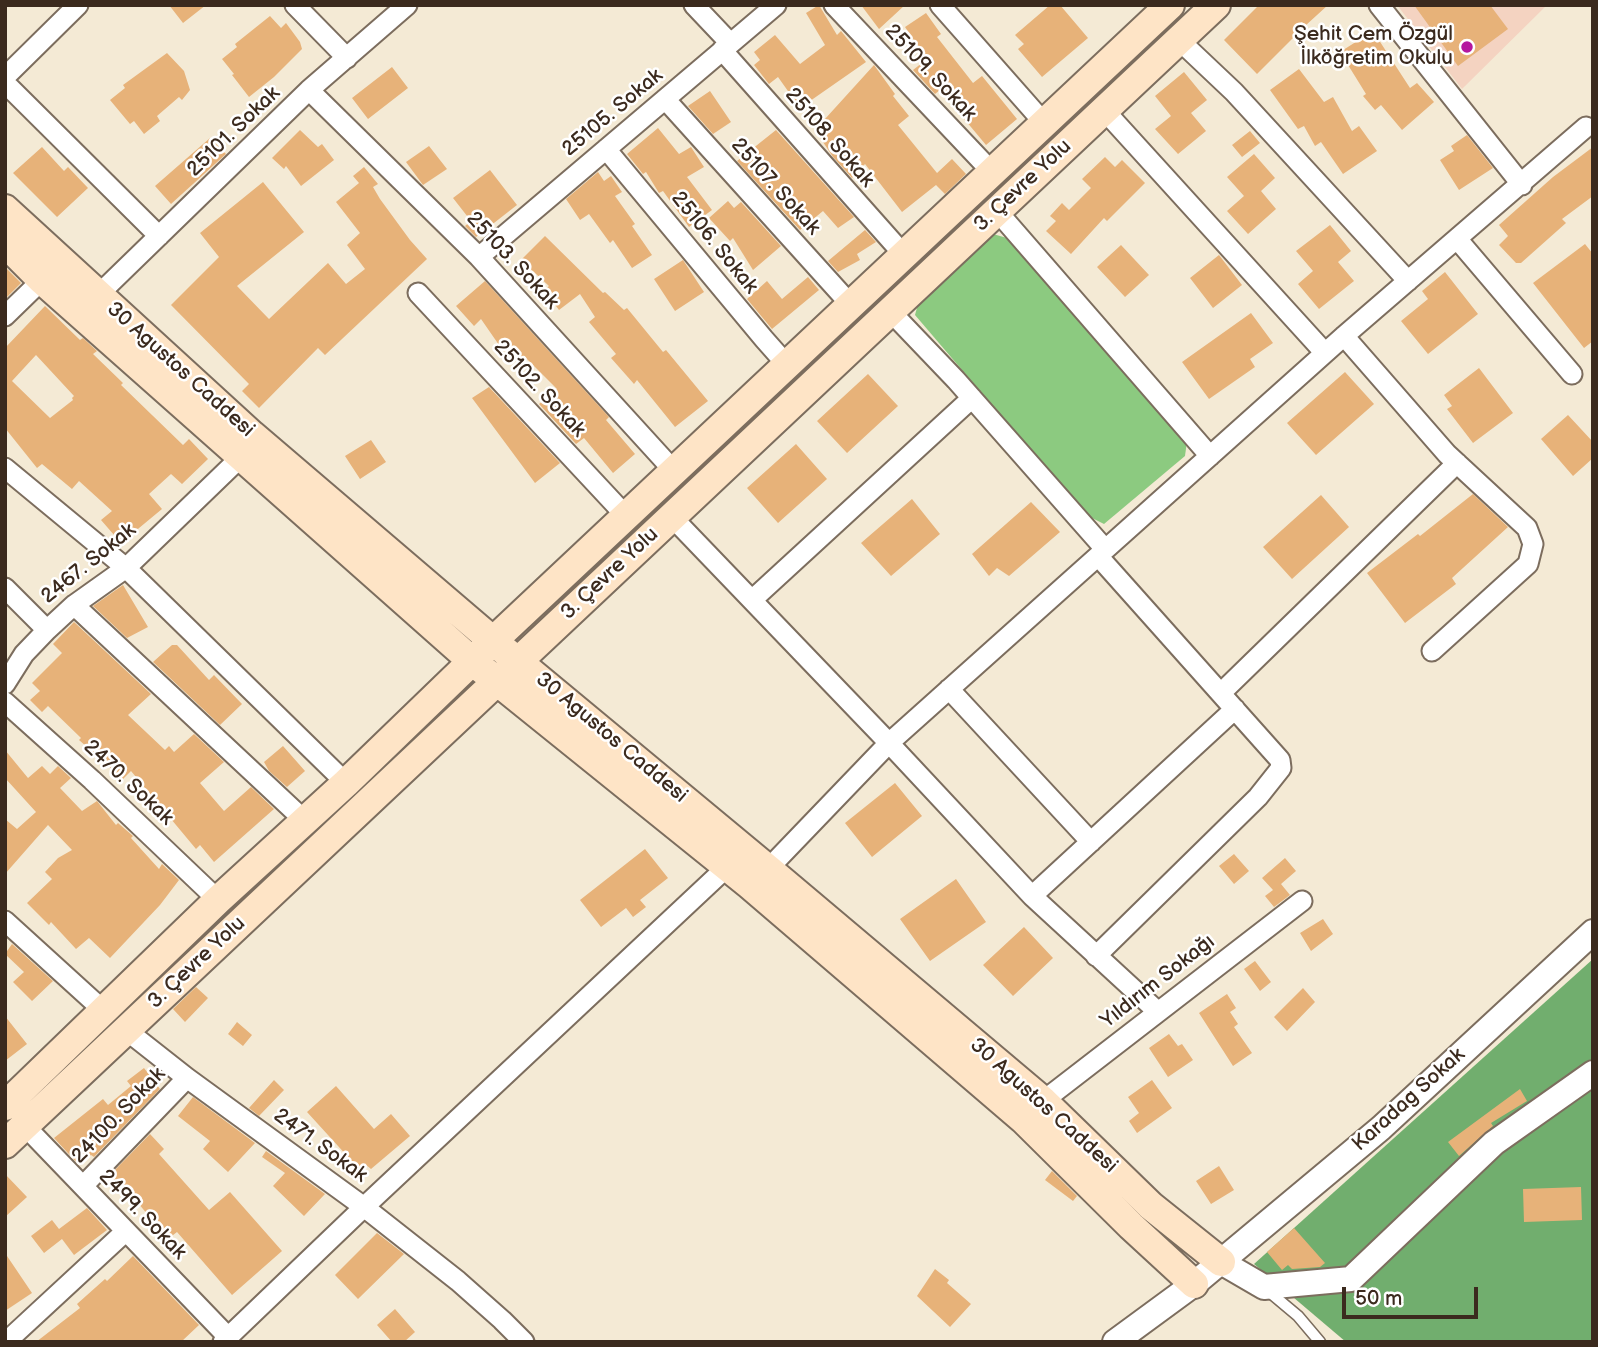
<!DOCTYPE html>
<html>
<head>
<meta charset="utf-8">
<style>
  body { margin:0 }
  #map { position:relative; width:1598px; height:1347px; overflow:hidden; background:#f4ead5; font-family:"Balsamiq Sans",sans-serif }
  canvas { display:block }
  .frame { position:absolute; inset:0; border:7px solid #3b2a1e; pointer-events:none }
  .scale { position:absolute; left:1342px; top:1287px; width:136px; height:32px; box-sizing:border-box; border:4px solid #3b2a1e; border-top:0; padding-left:9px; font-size:21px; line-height:24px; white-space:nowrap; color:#3b2a1e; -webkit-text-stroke:5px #fff; paint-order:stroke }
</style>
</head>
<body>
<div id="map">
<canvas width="1598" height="1347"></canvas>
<div class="frame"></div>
<div class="scale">50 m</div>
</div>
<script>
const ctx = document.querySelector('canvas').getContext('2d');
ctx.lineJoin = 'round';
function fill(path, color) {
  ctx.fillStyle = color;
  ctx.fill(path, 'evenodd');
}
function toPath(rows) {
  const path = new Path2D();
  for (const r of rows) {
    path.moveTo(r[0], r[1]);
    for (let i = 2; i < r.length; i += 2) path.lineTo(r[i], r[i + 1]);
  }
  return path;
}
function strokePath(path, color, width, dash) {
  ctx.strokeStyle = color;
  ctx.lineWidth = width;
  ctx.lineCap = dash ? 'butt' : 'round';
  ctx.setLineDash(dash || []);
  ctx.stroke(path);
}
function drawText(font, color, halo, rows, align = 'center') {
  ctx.font = font + ' "Balsamiq Sans",sans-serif';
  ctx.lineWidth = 5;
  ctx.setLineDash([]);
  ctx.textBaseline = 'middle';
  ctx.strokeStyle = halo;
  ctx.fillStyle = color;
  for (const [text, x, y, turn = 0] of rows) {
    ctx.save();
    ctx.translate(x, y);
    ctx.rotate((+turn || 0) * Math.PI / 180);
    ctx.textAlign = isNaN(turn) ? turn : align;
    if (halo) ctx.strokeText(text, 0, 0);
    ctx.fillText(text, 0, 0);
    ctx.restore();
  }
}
const built = toPath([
  [1397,5,1547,5,1462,89]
]);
const green = toPath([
  [993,234,1007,238,1187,441,1185,456,1104,524,1086,515,915,315,918,304]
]);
const forest = toPath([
  [1593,959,1593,1342,1346,1342,1254,1264]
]);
const building = toPath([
  [169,5,206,5,183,23],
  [819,5,837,35,841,31,866,62,800,108,778,77,769,84,754,65,760,60,754,52,775,35,800,64,825,45,806,13],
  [861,5,905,5,879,29],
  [1050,5,1060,5,1088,38,1042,77,1018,49,1024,44,1015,35],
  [1259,5,1328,5,1305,26,1302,22,1293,28,1297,34,1257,74,1224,40],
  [1414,5,1490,5,1508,29,1458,66],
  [926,13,941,34,937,37,973,83,982,76,1017,119,986,145,940,90,935,94,913,70,927,59,905,27],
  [270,16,281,28,286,23,300,42,302,49,274,77,249,97,232,75,234,74,222,59,237,47,235,44],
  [1373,31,1410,88,1417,83,1434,102,1402,130,1381,105,1375,110,1363,96,1366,94,1340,52],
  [167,53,184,71,190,90,182,100,179,97,157,116,160,121,144,134,134,121,130,124,110,100,125,88,123,85],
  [874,65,895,94,893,96,909,116,898,125,937,173,952,159,966,174,945,194,936,185,902,212,865,164,852,178,833,157,815,130],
  [392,67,408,88,368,119,352,98],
  [1299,69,1324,102,1333,97,1352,131,1359,126,1377,151,1343,174,1321,142,1315,146,1304,126,1298,129,1270,90],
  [1184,72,1207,100,1191,113,1206,131,1178,154,1155,129,1171,116,1155,96],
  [710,91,731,122,713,134,688,106],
  [658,128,679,154,691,147,704,167,687,177,712,210,689,227,663,191,659,193,646,172,643,174,627,154],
  [300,130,318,147,322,144,334,160,301,186,286,166,284,169,272,158],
  [776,130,854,217,838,228,823,211,800,230,737,161],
  [1250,131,1260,143,1242,157,1232,145],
  [1467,135,1493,168,1459,190,1440,160,1454,151,1451,146],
  [210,138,226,154,171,204,155,186],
  [429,146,447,169,423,185,406,162],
  [42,147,64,171,68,167,88,188,57,217,13,173],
  [1593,147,1593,196,1562,219,1566,223,1521,263,1516,263,1499,245,1508,236,1499,225,1553,177],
  [1254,154,1275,178,1261,191,1276,209,1248,234,1227,211,1244,196,1227,177],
  [1105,157,1115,167,1122,160,1145,183,1107,221,1104,218,1071,254,1046,231,1056,221,1050,216,1062,203,1069,210,1091,188,1082,179],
  [364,167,378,184,373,187,380,199,410,240,427,259,325,355,318,348,259,408,242,391,249,384,171,305,219,257,200,233,263,182,304,232,237,286,269,319,328,263,346,284,365,269,347,245,360,233,336,202,359,183,353,176],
  [490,170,517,205,476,237,465,226,471,221,453,198],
  [598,172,604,181,611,176,622,192,615,196,635,224,632,226,652,255,632,268,613,240,610,243,589,214,580,220,566,199],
  [728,201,734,208,741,202,781,246,753,270,733,238,730,241,709,218],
  [1330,225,1351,251,1338,262,1354,281,1319,309,1298,284,1313,271,1296,251],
  [865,230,876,242,857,254,860,260,838,272,828,261],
  [545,236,603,293,605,292,624,310,627,308,663,352,666,350,708,401,675,427,637,380,634,384,611,358,616,354,589,322,595,317,580,294,559,310,544,290,549,286,521,260],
  [1585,244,1593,254,1593,341,1584,348,1533,283],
  [1121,245,1149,275,1125,297,1097,267],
  [1219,255,1242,285,1213,308,1190,278],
  [683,260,704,292,675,311,654,279],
  [5,267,21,283,5,299],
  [1445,272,1478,314,1428,354,1401,321,1428,299,1422,291],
  [808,277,819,290,772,329,747,299,767,281,782,299],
  [485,281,609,417,606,420,635,454,613,473,584,438,576,444,539,404,557,389,526,358,522,362,505,341,499,345,481,319,474,326,456,306],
  [45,306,80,340,83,338,97,351,93,354,123,383,121,385,183,445,189,439,208,459,182,484,171,474,149,494,162,509,121,543,101,520,112,511,79,481,72,489,42,464,37,468,5,428,5,348],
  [36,355,74,396,72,398,73,400,50,418,12,381],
  [1251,313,1273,343,1250,359,1255,367,1209,399,1182,362],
  [1479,368,1513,413,1473,443,1447,409,1452,406,1444,395],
  [1345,372,1374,404,1316,455,1287,423],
  [868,374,898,406,847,453,817,421],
  [489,387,560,463,535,483,472,398],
  [1568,415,1593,442,1593,458,1573,476,1541,439],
  [371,440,386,462,360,479,345,456],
  [796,444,827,479,778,523,747,488],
  [1473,494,1508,527,1452,578,1456,584,1405,623,1367,573,1418,534,1420,536],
  [1321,495,1349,527,1292,579,1263,547],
  [912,499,940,534,891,576,861,543],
  [1031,502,1060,532,1009,576,997,568,989,576,972,554],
  [123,585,148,627,127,638,93,606],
  [74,622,151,694,128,715,165,750,169,746,174,752,194,734,224,762,200,783,224,811,251,787,274,809,214,862,200,845,196,849,131,771,123,779,79,740,81,738,48,706,42,712,30,700,40,691,32,683,62,653,53,644],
  [172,645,177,645,209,680,214,675,242,704,220,725,153,662],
  [283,746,305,771,287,787,269,771,264,762],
  [5,750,28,778,42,766,50,774,58,766,71,778,60,788,82,811,97,801,116,825,118,823,133,836,131,838,159,869,162,864,179,880,160,905,110,958,89,938,76,949,51,922,49,925,27,903,52,879,45,872,58,858,72,850,48,825,5,874,5,819,17,829,36,812,5,778],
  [895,783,922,816,872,857,845,823],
  [645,849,668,878,640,900,646,907,633,917,626,908,601,927,580,900],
  [1234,854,1249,871,1234,884,1219,866],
  [1285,858,1296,871,1281,884,1290,895,1274,907,1265,896,1273,890,1262,878],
  [956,879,986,922,930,961,900,919],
  [1323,919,1333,934,1311,951,1300,933],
  [1024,927,1053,958,1013,996,983,965],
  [12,944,53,981,32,1001,13,982,24,972,5,954],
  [1255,961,1271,982,1260,991,1244,969],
  [196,987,208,998,185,1022,173,1009],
  [1303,988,1315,1002,1287,1031,1274,1017],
  [1227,994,1236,1008,1230,1012,1238,1024,1234,1027,1252,1053,1233,1066,1199,1013],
  [5,1016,27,1044,5,1061],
  [237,1022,252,1035,243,1046,228,1034],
  [1169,1034,1178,1046,1182,1044,1193,1060,1168,1077,1149,1048],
  [144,1068,160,1089,94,1157,91,1155,79,1165,54,1138,103,1099,108,1105,131,1086,127,1081],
  [274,1080,284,1090,259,1116,249,1108],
  [1152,1080,1172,1108,1137,1133,1129,1121,1139,1113,1128,1097],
  [336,1086,374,1129,391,1114,410,1136,371,1169,365,1164,359,1169,307,1112],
  [1520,1089,1527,1101,1491,1123,1493,1126,1459,1156,1448,1142],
  [193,1097,255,1143,228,1172,203,1149,210,1141,178,1116],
  [150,1134,164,1149,159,1154,209,1210,230,1192,282,1251,232,1295,177,1232,168,1239,133,1197,129,1200,109,1176],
  [266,1151,325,1194,304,1216,273,1186,285,1173,262,1157],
  [1219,1166,1234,1190,1211,1204,1196,1181],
  [1052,1171,1077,1196,1073,1201,1045,1180],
  [5,1174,27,1197,5,1217],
  [1581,1187,1582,1220,1524,1222,1523,1189],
  [87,1208,107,1230,74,1255,62,1239,44,1253,31,1236,52,1220,59,1229],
  [1294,1228,1325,1263,1320,1267,1292,1269,1288,1265,1282,1270,1267,1252],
  [377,1233,404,1254,358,1299,335,1275],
  [5,1253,32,1293,5,1311],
  [133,1256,199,1325,181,1342,36,1342,80,1308,77,1304,105,1279,107,1281],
  [935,1269,949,1280,947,1283,971,1304,950,1327,917,1296],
  [395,1309,415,1332,404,1342,392,1342,377,1325]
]);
const service = toPath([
  [1267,1290,1298,1316,1320,1342]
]);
const minor = toPath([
  [295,5,347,58],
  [694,5,730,43],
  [834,5,992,172],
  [940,5,1045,124],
  [1379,5,1522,185],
  [1179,40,1234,92,1408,281],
  [722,50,904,255],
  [5,77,78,5],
  [5,83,159,236],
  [309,90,479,257,674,471],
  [665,99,851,305],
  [1104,110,1325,353],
  [606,149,764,339,787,365],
  [997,211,1210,456],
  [1458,240,1572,374],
  [479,257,776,5],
  [418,293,626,516],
  [97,296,309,90,407,5],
  [890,311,956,380,1105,549],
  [5,316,42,280],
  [1344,336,1447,454,1527,528,1533,544,1528,564,1432,651],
  [5,468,126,568,346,783],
  [671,516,889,743,1032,896,1157,1011],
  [5,588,47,630],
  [752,600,972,398],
  [74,605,304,820],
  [5,684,24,654,47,630,74,605,126,568,241,457],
  [949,689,1091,842],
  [1221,693,1457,463],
  [5,702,92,780,218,900],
  [768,869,889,743,1344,336,1586,127],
  [1032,896,1235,709],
  [5,921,104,1011],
  [1096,956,1258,797,1281,768,1280,760,1098,556],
  [126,1030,187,1078,364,1207,223,1342],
  [1043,1101,1302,901],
  [24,1125,228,1337],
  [83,1186,187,1078],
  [6,1342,126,1231],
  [524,1342,502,1320,458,1281,364,1207,727,867]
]);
const tertiary = toPath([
  [1221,1262,1264,1287,1351,1279,1494,1143,1593,1073],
  [1115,1342,1194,1284,1381,1128,1593,932]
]);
const secondary = toPath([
  [5,209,252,435,493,641,768,869,1043,1101,1151,1206,1221,1262],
  [5,243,42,280,472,661,750,885,1023,1119,1131,1226,1194,1284],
  [5,1106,218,900,346,783,493,641,1170,5],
  [5,1144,1216,5]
]);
const markers = [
  [1467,47,7,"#b5179e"]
];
const poiNames = [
  ["Şehit Cem Özgül",1453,35],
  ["İlköğretim Okulu",1453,59]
];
const streetNames = [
  ["25109. Sokak",930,73,47],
  ["25105. Sokak",613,113,-40],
  ["25101. Sokak",234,132,-44],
  ["25108. Sokak",829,138,49],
  ["3. Çevre Yolu",1023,186,-43],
  ["25107. Sokak",775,187,48],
  ["25106. Sokak",714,243,51],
  ["25103. Sokak",512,261,47],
  ["30 Agustos Caddesi",180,370,42],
  ["25102. Sokak",539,389,47],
  ["2467. Sokak",89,564,-39],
  ["3. Çevre Yolu",610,574,-43],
  ["30 Agustos Caddesi",611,738,40],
  ["2470. Sokak",128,783,43],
  ["3. Çevre Yolu",197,963,-43],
  ["Yıldırım Sokağı",1158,982,-38],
  ["Karadag Sokak",1409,1100,-42],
  ["30 Agustos Caddesi",1043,1106,42],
  ["24100. Sokak",119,1116,-46],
  ["2471. Sokak",320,1146,36],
  ["2499. Sokak",142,1215,46]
];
fill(built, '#f4d3c1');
fill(green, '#8cca80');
fill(forest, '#71ae6e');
fill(building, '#e7b279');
strokePath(service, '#7c6d5e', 13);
strokePath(minor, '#7c6d5e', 23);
strokePath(tertiary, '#7c6d5e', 28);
strokePath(secondary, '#7c6d5e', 32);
strokePath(service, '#fff', 10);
strokePath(minor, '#fff', 19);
strokePath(tertiary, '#fff', 24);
strokePath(secondary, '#fee4c6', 28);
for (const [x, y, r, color] of markers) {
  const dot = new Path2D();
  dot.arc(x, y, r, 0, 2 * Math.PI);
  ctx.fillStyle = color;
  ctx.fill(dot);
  strokePath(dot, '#fff', 2.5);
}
drawText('21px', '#3b2a1e', '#fff', poiNames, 'right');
drawText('21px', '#3b2a1e', '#fff', streetNames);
</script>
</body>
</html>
